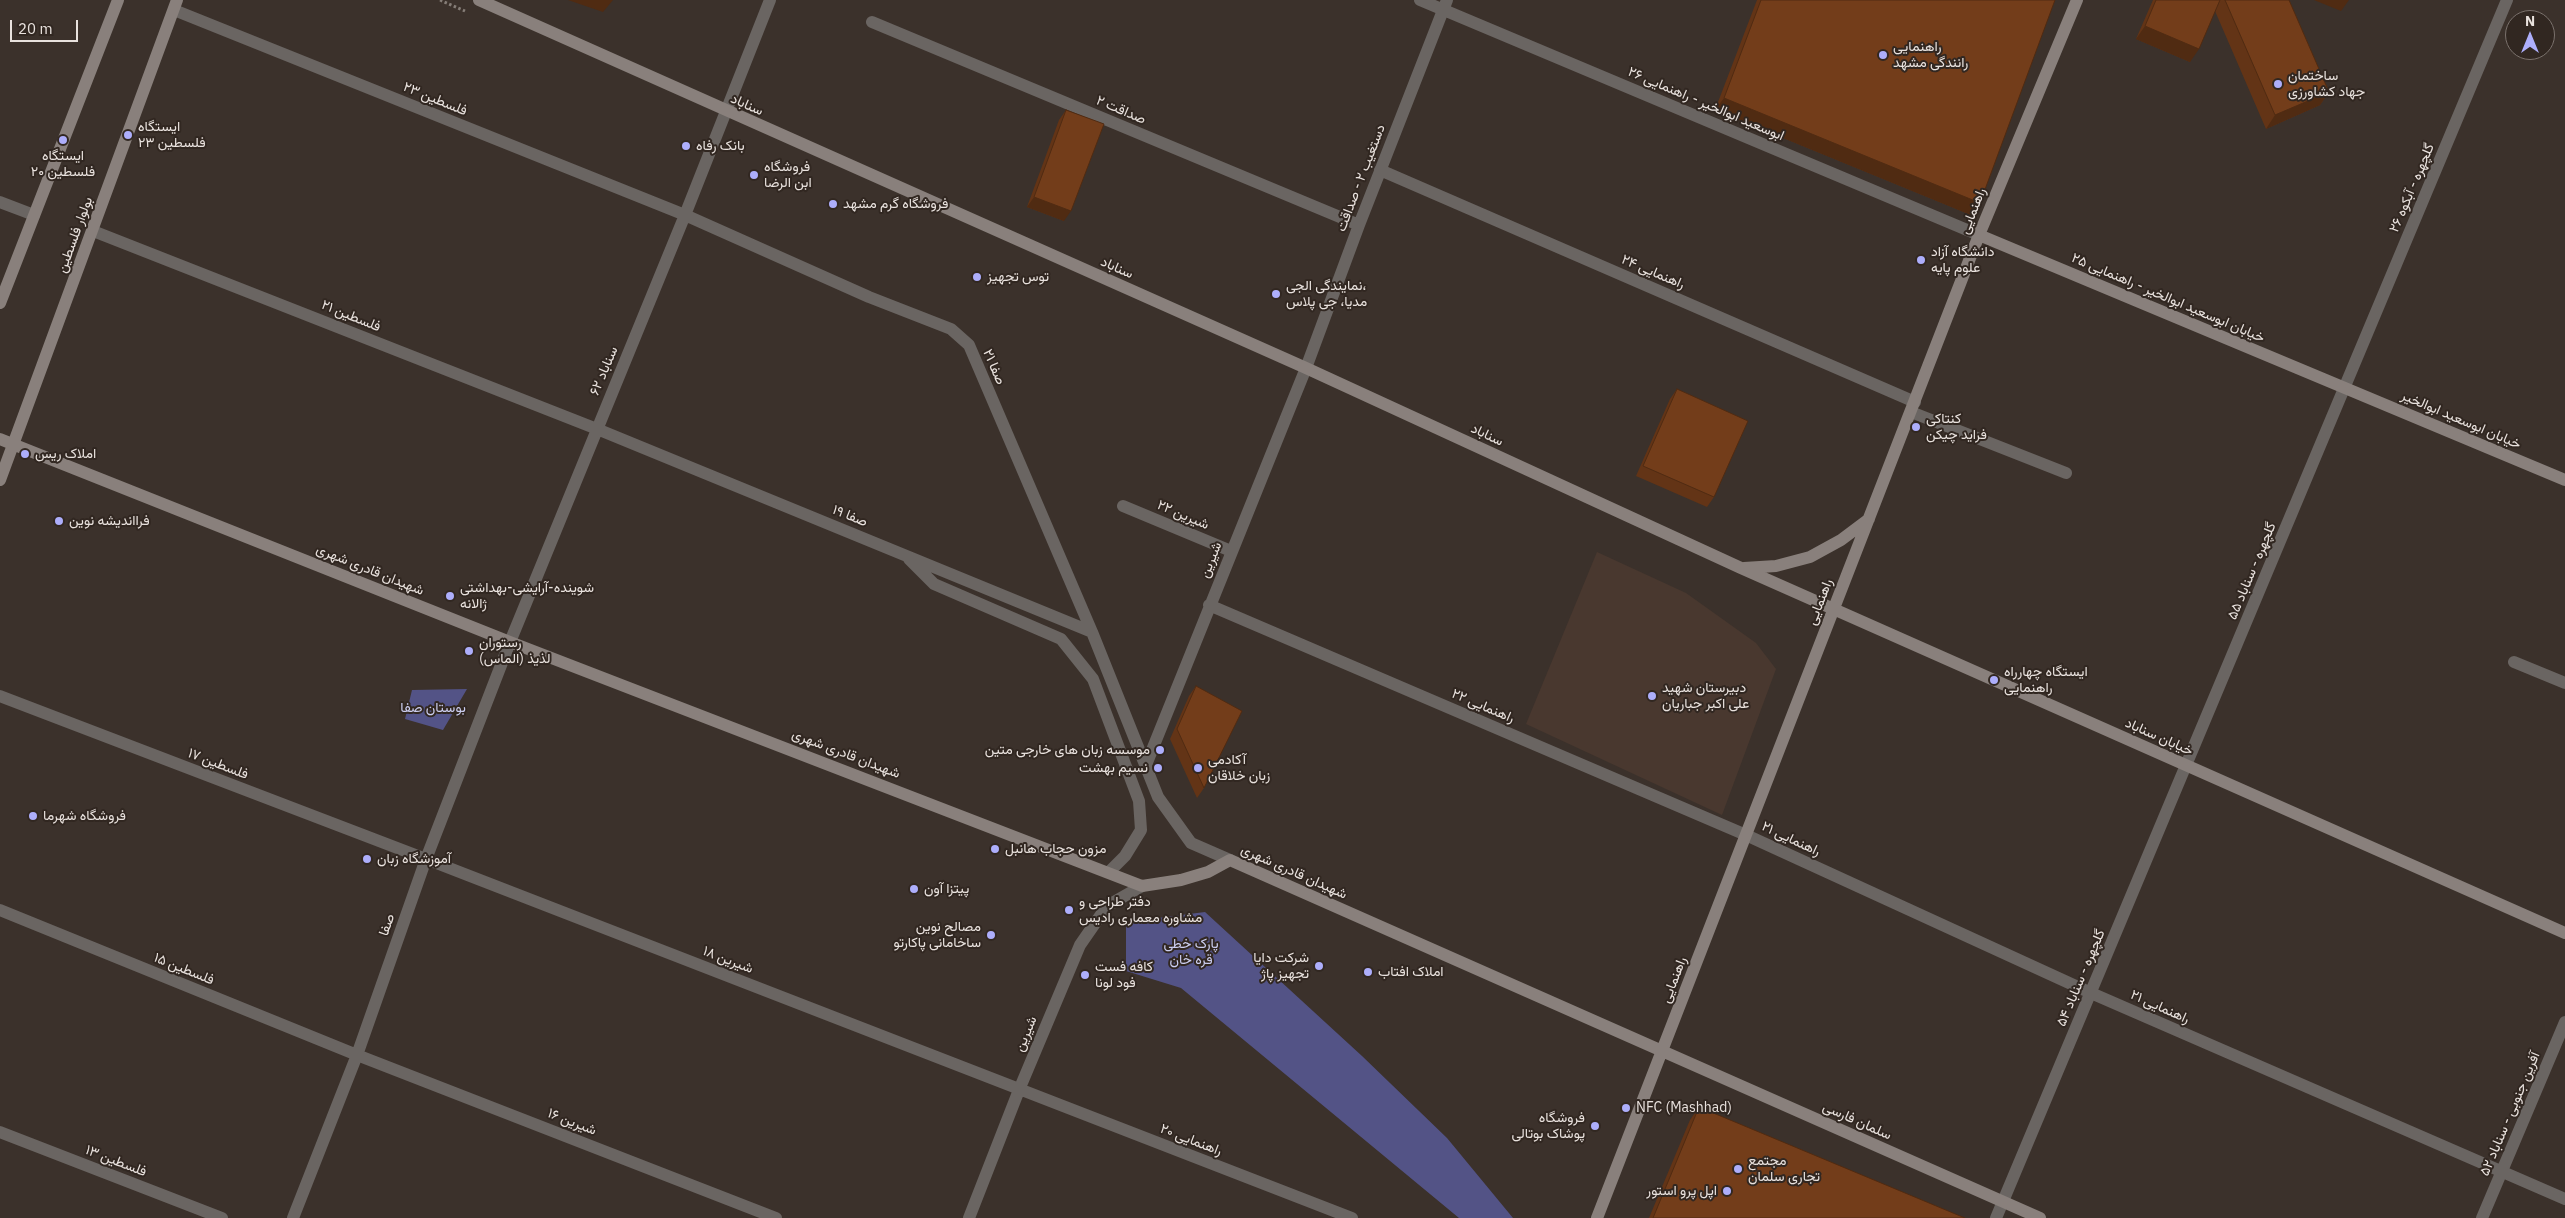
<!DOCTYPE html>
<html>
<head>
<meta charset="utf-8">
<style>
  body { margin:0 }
  #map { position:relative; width:2565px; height:1218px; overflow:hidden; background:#3b312b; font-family:"IBM Plex Sans",sans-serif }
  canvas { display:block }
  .north { position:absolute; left:2505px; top:10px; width:50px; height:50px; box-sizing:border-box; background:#312721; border:1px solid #7b726d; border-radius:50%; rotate:0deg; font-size:14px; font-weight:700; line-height:20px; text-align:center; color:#e9e2de }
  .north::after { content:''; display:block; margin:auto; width:18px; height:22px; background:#adaefb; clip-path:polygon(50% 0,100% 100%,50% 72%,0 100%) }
  .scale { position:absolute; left:10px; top:20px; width:68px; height:22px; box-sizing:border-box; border:2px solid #e9e2de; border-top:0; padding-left:6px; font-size:15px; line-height:18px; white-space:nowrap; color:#e9e2de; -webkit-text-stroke:4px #312721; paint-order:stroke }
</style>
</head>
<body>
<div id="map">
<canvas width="2565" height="1218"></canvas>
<div class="north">N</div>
<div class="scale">20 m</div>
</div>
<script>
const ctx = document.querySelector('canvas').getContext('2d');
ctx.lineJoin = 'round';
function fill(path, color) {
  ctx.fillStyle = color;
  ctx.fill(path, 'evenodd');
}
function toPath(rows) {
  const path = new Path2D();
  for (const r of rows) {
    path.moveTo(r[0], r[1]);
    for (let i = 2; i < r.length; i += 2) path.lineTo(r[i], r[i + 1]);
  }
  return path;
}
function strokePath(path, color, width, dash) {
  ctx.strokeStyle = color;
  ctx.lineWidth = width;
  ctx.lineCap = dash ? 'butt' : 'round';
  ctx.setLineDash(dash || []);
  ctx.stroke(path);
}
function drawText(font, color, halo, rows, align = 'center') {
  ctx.font = font + ' "IBM Plex Sans",Vazirmatn,sans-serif';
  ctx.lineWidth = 4;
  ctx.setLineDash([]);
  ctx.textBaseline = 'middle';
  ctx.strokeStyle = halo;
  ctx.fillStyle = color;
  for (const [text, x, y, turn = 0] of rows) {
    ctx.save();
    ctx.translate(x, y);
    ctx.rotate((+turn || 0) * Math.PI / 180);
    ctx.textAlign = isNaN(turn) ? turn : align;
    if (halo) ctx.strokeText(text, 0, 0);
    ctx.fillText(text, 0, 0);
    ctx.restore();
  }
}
const built = toPath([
  [1597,552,1686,593,1756,643,1776,669,1722,815,1526,724]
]);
const green = toPath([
  [467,689,443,730,405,719,412,690],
  [1205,912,1362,1056,1447,1138,1513,1218,1459,1218,1181,988,1126,971,1126,922]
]);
const path = toPath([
  [440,0,465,11]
]);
const street = toPath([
  [1420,0,1979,235],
  [174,10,685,215,869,297,951,329,969,345,1092,632,1158,797,1191,843,1230,860],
  [872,22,1359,225],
  [1380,170,1915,402],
  [0,202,34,215],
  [93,231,597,429,1092,632],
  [1911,412,2066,473],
  [1123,506,1231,551],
  [909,559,934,584,1061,639,1093,679,1139,801,1141,830,1125,856,1109,872],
  [1209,605,1746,835,2091,993,2565,1199],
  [2514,662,2565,683],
  [0,696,426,859,1352,1218],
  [1146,765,1306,368,1359,225,1447,0],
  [0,910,357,1055,776,1218],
  [0,1132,222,1218],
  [293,1218,357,1055,426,859,510,642,685,215,770,0],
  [969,1218,1019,1090,1080,945,1107,906,1142,886],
  [1996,1218,2507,0],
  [2482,1218,2565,1022]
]);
const secondary = toPath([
  [479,0,1306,368,1741,568,2565,933],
  [1979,235,2565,480],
  [0,303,118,0],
  [0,439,510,642,1142,886,1181,880,1208,872,1230,860,2040,1218],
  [0,480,177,0],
  [1744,568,1776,566,1810,557,1841,540,1869,519],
  [1597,1218,1979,235,2077,0]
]);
const wall = toPath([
  [1757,0,2055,0,1971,215,1715,110],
  [2153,0,2289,0,2329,92,2320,105,2266,129,2215,11,2190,62,2136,39],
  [1066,110,1064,221,1027,207,1059,120],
  [1677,389,1714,497,1707,507,1636,476,1670,399],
  [1196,686,1204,788,1197,798,1170,739,1189,696],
  [1699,1107,1965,1218,1649,1218,1690,1120]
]);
const shadedWall = toPath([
  [568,0,613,0,603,12],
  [2314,0,2349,0,2341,11],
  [2145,26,2199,49,2190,62,2136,39],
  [2329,92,2320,105,2266,129,2275,115],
  [1724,98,1980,203,1971,215,1715,110],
  [1034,197,1071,211,1064,221,1027,207]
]);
const building = toPath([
  [1761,0,2055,0,1980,203,1724,98,1761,0],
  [2156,0,2220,0,2199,49,2145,26,2156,0],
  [2225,0,2289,0,2329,92,2275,115,2225,0],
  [1066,110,1104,124,1071,211,1034,197,1066,110],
  [1677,389,1748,421,1714,497,1643,466,1677,389],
  [1196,686,1242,711,1204,788,1177,729,1196,686],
  [1699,1107,1965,1218,1653,1218,1699,1107]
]);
const markers = [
  [1883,55,5,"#adaefb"],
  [2278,84,5,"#adaefb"],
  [128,135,5,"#adaefb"],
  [63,140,5,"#adaefb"],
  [686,146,5,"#adaefb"],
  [754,175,5,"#adaefb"],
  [833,204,5,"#adaefb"],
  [1921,260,5,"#adaefb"],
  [977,277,5,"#adaefb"],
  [1276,294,5,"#adaefb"],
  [1916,427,5,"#adaefb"],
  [25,454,5,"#adaefb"],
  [59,521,5,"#adaefb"],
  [450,596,5,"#adaefb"],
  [469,651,5,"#adaefb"],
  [1994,680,5,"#adaefb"],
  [1652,696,5,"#adaefb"],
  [1160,750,5,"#adaefb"],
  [1158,768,5,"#adaefb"],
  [1198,768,5,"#adaefb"],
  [33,816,5,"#adaefb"],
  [995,849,5,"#adaefb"],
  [367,859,5,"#adaefb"],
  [914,889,5,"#adaefb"],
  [1069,910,5,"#adaefb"],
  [991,935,5,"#adaefb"],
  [1319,966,5,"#adaefb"],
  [1368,972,5,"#adaefb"],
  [1085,975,5,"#adaefb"],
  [1626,1108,5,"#adaefb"],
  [1595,1126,5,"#adaefb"],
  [1738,1169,5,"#adaefb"],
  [1727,1191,5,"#adaefb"]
];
const poiNames = [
  ["راهنمایی",1893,47],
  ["رانندگی مشهد",1893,63],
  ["ساختمان",2288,76],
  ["جهاد کشاورزی",2288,92],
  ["ایستگاه",138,127],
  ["فلسطین ۲۳",138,143],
  ["بانک رفاه",696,146],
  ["ایستگاه",63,156,"center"],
  ["فلسطین ٢۰",63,172,"center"],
  ["فروشگاه",764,167],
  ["ابن الرضا",764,183],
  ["فروشگاه گرم مشهد",843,204],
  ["دانشگاه آزاد",1931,252],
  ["علوم پایه",1931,268],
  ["توس تجهیز",987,277],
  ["نمایندگی الجی،",1286,286],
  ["مدیا، جی پلاس",1286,302],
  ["کنتاکی",1926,419],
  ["فراید چیکن",1926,435],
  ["املاک ریس",35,454],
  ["فرااندیشه نوین",69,521],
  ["شوینده-آرایشی-بهداشتی",460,588],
  ["ژالانه",460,604],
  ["رستوران",479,643],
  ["لذیذ (الماس)",479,659],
  ["ایستگاه چهارراه",2004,672],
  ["راهنمایی",2004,688],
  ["دبیرستان شهید",1662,688],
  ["علی اکبر جباریان",1662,704],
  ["موسسه زبان های خارجی متین",1150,750,"right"],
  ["آکادمی",1208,760],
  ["زبان خلاقان",1208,776],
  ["نسیم بهشت",1148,768,"right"],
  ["فروشگاه شهرما",43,816],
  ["مزون حجاب هانبل",1005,849],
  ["آموزشگاه زبان",377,859],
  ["پیتزا آون",924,889],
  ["دفتر طراحی و",1079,902],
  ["مشاوره معماری رادیس",1079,918],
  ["مصالح نوین",981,927,"right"],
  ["ساخامانی پاکارتو",981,943,"right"],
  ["شرکت دایا",1309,958,"right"],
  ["تجهیز پاژ",1309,974,"right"],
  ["کافه فست",1095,967],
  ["فود لونا",1095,983],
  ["املاک افتاب",1378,972],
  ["NFC (Mashhad)",1636,1108],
  ["فروشگاه",1585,1118,"right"],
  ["پوشاک بوتالی",1585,1134,"right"],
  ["مجتمع",1748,1161],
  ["تجاری سلمان",1748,1177],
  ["اپل پرو استور",1717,1191,"right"]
];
const streetNames = [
  ["فلسطین ۲۳",435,99,22],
  ["ابوسعید ابوالخیر - راهنمایی ۲۶",1706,104,23],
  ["سناباد",747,105,24],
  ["صداقت ۲",1121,110,23],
  ["دستغیب ۲ - صداقت",1361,178,-69],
  ["گلچهره - آبکوه ۲۶",2412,188,-67],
  ["راهنمایی",1973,211,-68],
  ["بولوار فلسطین",75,235,-70],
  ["سناباد",1117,268,24],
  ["راهنمایی ۲۴",1653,272,23],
  ["خیابان ابوسعید ابوالخیر - راهنمایی ۲۵",2168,298,23],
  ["فلسطین ۲۱",351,316,22],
  ["صفا ۲۱",994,367,67],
  ["سناباد ۶۲",604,371,-67],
  ["خیابان ابوسعید ابوالخیر",2461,420,23],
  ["سناباد",1487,435,25],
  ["شیرین ۲۲",1183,515,23],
  ["صفا ۱۹",850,516,22],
  ["شیرین",1211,560,-68],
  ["شهیدان قادری شهری",370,570,22],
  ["گلچهره - سناباد ۵۵",2252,571,-67],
  ["راهنمایی",1820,602,-69],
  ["راهنمایی ۲۲",1483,706,23],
  ["خیابان سناباد",2159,737,24],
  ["شهیدان قادری شهری",846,754,21],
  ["فلسطین ۱۷",218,764,21],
  ["راهنمایی ۲۱",1791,839,25],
  ["شهیدان قادری شهری",1294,872,24],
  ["صفا",387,925,-71],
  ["شیرین ۱۸",728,960,21],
  ["فلسطین ۱۵",184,969,22],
  ["گلچهره - سناباد ۵۴",2081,978,-67],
  ["راهنمایی",1674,980,-69],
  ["راهنمایی ۲۱",2160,1007,24],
  ["شیرین",1026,1034,-67],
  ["آفرین جنوبی - سناباد ۵۲",2510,1114,-67],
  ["سلمان فارسی",1857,1121,24],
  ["شیرین ۱۶",572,1122,21],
  ["راهنمایی ۲۰",1191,1140,21],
  ["فلسطین ۱۳",116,1161,21]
];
const parkNames = [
  ["بوستان صفا",433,708],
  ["پارک خطی",1191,944],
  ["قره خان",1191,960]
];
fill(built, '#49382f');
fill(green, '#535386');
strokePath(path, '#857d77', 3, [2.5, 2.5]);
strokePath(street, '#6a6562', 12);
strokePath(secondary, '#89807c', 12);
fill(wall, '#633416');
fill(shadedWall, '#502b12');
fill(building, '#733d1a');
strokePath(building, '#502b12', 1);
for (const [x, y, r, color] of markers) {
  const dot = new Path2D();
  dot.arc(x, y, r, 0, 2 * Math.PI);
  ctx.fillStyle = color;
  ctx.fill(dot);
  strokePath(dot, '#312721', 2);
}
drawText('14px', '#e9e2de', '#312721', poiNames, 'left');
drawText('14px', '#e9e2de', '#312721', streetNames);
drawText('14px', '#cccef0', '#312721', parkNames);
</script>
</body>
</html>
